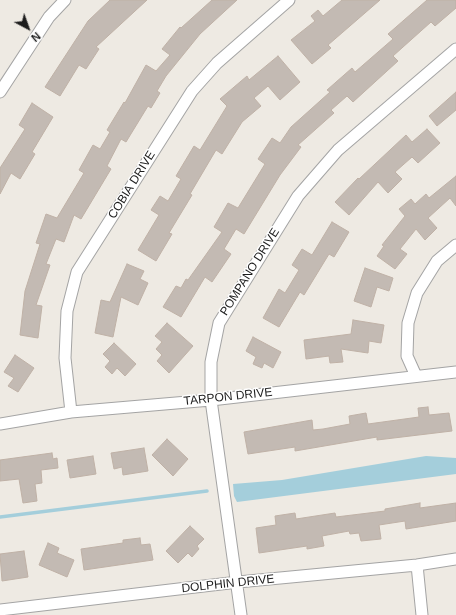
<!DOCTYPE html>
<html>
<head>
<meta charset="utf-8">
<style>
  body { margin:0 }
  #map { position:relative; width:456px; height:615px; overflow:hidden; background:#eeeae3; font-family:Helvetica,sans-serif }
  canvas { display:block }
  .north { position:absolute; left:8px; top:8px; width:40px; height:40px; -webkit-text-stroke:3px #fff; paint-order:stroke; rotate:139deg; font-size:11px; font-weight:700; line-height:16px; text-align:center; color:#1d1d1d }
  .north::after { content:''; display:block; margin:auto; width:14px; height:18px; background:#1d1d1d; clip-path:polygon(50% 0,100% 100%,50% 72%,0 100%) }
</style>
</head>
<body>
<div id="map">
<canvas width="456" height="615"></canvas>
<div class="north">N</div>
</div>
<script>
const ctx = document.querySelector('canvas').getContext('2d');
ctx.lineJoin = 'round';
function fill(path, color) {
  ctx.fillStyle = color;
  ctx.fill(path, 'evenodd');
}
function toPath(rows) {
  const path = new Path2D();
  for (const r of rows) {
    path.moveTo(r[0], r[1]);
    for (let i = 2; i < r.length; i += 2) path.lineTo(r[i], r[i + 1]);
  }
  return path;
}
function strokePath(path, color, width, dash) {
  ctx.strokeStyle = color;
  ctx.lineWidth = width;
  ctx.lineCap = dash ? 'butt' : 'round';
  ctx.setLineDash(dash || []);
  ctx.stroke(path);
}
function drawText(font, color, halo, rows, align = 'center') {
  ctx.font = font + ' Helvetica,sans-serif';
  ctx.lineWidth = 3;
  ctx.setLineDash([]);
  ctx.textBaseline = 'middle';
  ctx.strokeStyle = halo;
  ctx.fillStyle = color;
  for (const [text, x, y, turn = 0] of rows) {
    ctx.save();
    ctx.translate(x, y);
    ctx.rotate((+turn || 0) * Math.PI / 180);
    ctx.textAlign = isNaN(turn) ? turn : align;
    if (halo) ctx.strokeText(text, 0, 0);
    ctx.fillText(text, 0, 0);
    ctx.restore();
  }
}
const water = toPath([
  [426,456,456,458,456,474,237,502,234,496,233,484,282,480]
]);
const stream = toPath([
  [0,517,207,491]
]);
const building = toPath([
  [110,0,147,0,96,47,99,49,86,69,79,65,60,96,45,87,88,21,110,0],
  [212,0,237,0,200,34,166,76,157,91,160,93,151,108,148,106,126,142,121,139,107,166,111,169,81,219,74,215,64,242,56,239,46,264,50,265,36,305,42,306,38,338,20,335,25,291,40,244,36,243,46,214,57,218,84,173,79,170,93,145,100,149,110,132,107,130,124,102,125,103,146,65,156,71,170,55,162,49,180,27,181,28,212,0],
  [342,0,380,0,328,45,331,48,312,64,291,40,315,21,311,16,318,10,323,16,342,0],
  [427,0,456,0,456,8,435,26,431,22,393,56,398,61,353,102,347,96,331,110,334,113,298,145,301,147,280,175,244,234,236,229,224,249,231,254,212,282,205,277,181,317,163,307,176,286,181,288,186,279,188,280,222,232,214,227,228,203,238,208,265,164,258,159,272,138,280,143,291,127,330,92,327,90,352,68,355,72,393,39,388,34,427,0],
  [278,56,300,82,280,100,268,86,254,98,261,106,242,122,222,154,216,150,190,194,192,195,169,233,172,234,156,261,138,250,159,215,151,210,160,196,168,201,181,179,176,176,194,146,200,150,227,106,220,99,247,76,249,80,278,56],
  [456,92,456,110,437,126,429,116,456,92],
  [32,103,53,117,32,152,35,154,20,179,11,173,0,194,0,168,25,129,19,125,32,103],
  [427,129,440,143,418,163,412,157,395,172,402,179,388,193,378,182,349,215,335,202,358,178,359,179,406,135,412,142,427,129],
  [456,176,456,206,450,198,428,218,437,228,425,240,416,229,400,249,407,254,395,269,377,256,384,246,382,245,405,216,399,209,411,199,415,204,426,194,429,198,456,176],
  [332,222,349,232,334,257,329,254,304,295,300,292,279,327,263,318,279,289,285,293,299,270,292,265,302,249,312,255,332,222],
  [127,264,144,271,140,279,148,283,138,305,121,297,113,337,95,333,101,300,110,302,127,264],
  [365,268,393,278,389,291,377,287,371,307,354,301,365,268],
  [353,320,384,325,381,343,369,341,368,353,341,349,343,362,330,363,329,356,306,359,304,340,351,334,353,320],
  [167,323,193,346,169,373,157,361,162,355,156,349,162,342,155,336,167,323],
  [253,337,281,352,273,368,264,363,262,368,253,364,256,357,246,351,253,337],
  [114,343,136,364,125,376,117,368,112,374,105,367,110,361,103,354,114,343],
  [15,355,34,368,18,392,8,386,14,378,4,372,15,355],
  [428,407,429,415,449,413,452,431,377,440,377,437,295,451,295,447,248,454,244,432,312,420,313,430,323,429,350,424,349,416,366,413,368,424,419,417,418,408,428,407],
  [167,439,188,459,173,476,152,455,167,439],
  [144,448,148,471,123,475,122,467,114,469,111,453,144,448],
  [52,453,53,459,57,458,58,468,41,470,42,483,35,484,37,501,23,503,19,479,0,481,0,460,52,453],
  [93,456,96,474,70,478,67,460,93,456],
  [420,503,420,508,456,503,456,521,406,529,405,521,379,525,381,539,361,541,359,533,350,534,349,531,322,536,324,546,307,549,307,546,259,553,256,528,276,525,275,516,295,513,296,519,335,513,336,517,385,511,385,509,420,503],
  [190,526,204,539,197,546,199,549,192,557,188,553,178,563,166,551,190,526],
  [140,538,141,545,150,544,153,560,84,570,81,549,123,543,123,540,140,538],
  [48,543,59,548,57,553,74,560,67,577,39,565,48,543],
  [24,551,28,577,2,581,0,554,24,551]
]);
const street = toPath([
  [0,92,49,17,65,0],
  [416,376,407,356,408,323,417,293,437,261,456,245],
  [71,412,65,358,67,311,77,272,192,91,217,63,289,0],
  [0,424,71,412,211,400,456,372],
  [417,565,422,615],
  [0,610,238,582,417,565,456,559],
  [241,615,211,400,211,362,219,323,298,196,338,150,456,49]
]);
const streetNames = [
  ["COBIA DRIVE",132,185,-58],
  ["POMPANO DRIVE",250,272,-58],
  ["TARPON DRIVE",228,397,-6],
  ["DOLPHIN DRIVE",228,584,-6]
];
fill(water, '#a4cedb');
strokePath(stream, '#a4cedb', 3.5);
fill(building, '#c3bab3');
strokePath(building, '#bfb1a6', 1);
strokePath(street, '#a4a4a4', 13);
strokePath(street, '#fff', 11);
drawText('12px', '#1d1d1d', '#fff', streetNames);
</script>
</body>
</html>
